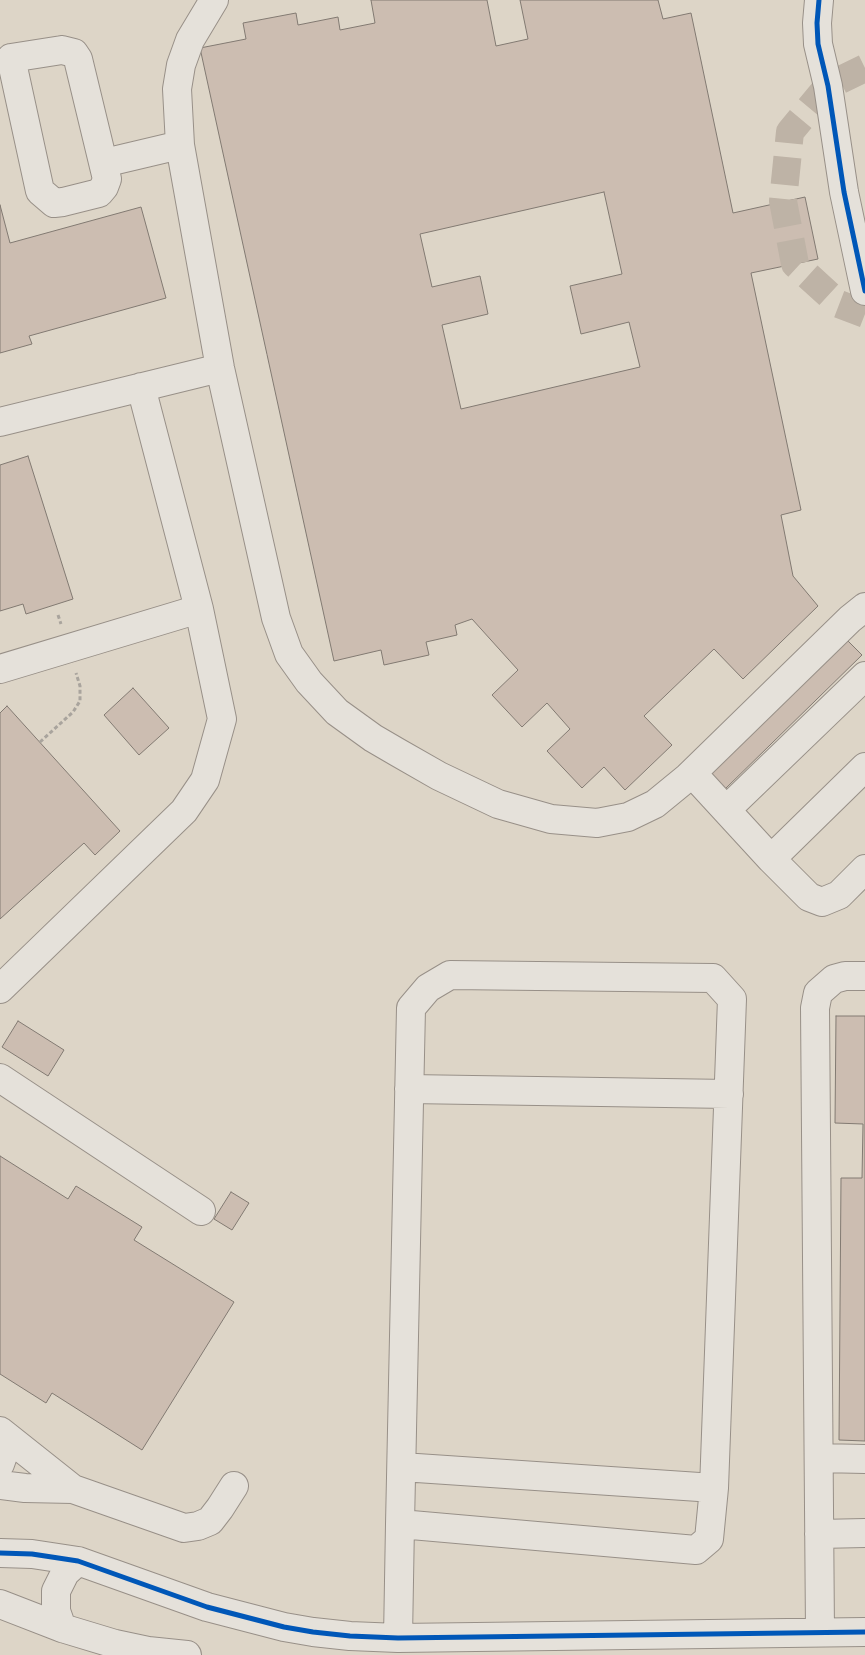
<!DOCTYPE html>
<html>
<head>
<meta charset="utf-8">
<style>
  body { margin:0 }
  canvas { display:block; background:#ddd5c7 }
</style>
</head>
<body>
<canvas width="865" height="1655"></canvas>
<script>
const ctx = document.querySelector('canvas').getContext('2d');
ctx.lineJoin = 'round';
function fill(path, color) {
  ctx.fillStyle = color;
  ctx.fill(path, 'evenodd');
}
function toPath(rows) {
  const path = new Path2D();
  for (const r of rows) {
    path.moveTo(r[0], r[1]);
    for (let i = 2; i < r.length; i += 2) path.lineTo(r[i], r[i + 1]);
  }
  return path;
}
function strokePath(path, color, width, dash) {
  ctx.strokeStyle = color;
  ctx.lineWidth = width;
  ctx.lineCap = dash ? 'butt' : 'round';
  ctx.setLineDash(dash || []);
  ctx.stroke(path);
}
const building = toPath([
  [371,0,487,0,496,46,528,39,520,0,658,0,663,19,691,13,733,213,805,197,818,259,751,273,801,510,781,515,793,576,818,606,743,679,714,649,644,716,672,745,625,790,604,767,582,788,547,751,570,729,547,703,522,727,492,695,518,670,472,619,455,625,457,635,426,642,429,655,384,665,381,650,334,661,200,48,246,39,243,23,296,13,298,25,338,17,340,30,375,23,371,0],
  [604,192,622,274,570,286,581,334,629,322,640,367,461,409,442,325,488,314,480,276,432,287,420,234,604,192],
  [0,205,10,243,141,207,166,298,29,336,32,344,0,353,0,205],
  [28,456,73,599,26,614,23,604,0,611,0,465,28,456],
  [840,633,862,655,724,790,702,767,840,633],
  [133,688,169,728,139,755,104,715,133,688],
  [7,706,120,831,95,855,84,843,0,919,0,713,7,706],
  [836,1016,865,1016,865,1441,839,1440,841,1178,862,1178,863,1124,835,1123,836,1016],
  [18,1021,64,1050,48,1076,2,1047,18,1021],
  [0,1156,68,1199,76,1186,142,1227,134,1240,234,1302,142,1450,52,1393,46,1403,0,1374,0,1156],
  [231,1192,249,1203,232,1230,214,1219,231,1192]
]);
const minorTunnel = toPath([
  [865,68,828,86,790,132,783,201,795,264,839,304,865,314]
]);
const path = toPath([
  [58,615,61,624],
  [40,742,73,712,80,701,80,686,76,673]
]);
const minor = toPath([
  [214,0,190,40,181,65,177,89,180,145,220,368,276,618,289,654,309,682,337,712,373,738,397,752,439,776,498,804,551,819,597,823,628,817,655,804,688,777,850,619,865,607],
  [819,0,817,23,818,44,828,86,844,192,865,291],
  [62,50,74,53,78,59,107,179,104,187,99,193,63,202,54,203,40,191,11,58,62,50],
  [104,163,180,145],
  [0,422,220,368],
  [0,669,199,609],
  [692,773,771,859,809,897,822,902,839,895,865,869],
  [726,810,865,676],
  [771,859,865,767],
  [0,989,184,811,205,780,222,719,199,609,141,387],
  [0,1078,201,1211],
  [409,1089,729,1094],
  [0,1431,73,1489,25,1488,0,1485],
  [819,1458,865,1459],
  [0,1464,6,1447,5,1435],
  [402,1467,714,1488],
  [73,1489,184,1528,198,1526,210,1521,220,1508,234,1486],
  [819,1534,865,1533],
  [0,1553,32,1554,78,1561,207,1607,284,1627,313,1632,350,1636,398,1638,865,1632],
  [0,1604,62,1628,115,1644,148,1651,187,1655],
  [62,1628,56,1611,56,1591,65,1573,78,1561],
  [820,1632,815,1008,818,993,834,979,845,976,865,976],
  [398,1638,400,1524,411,1008,428,988,450,975,713,978,732,999,714,1488,709,1539,696,1550,400,1524]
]);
const cycleway = toPath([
  [819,0,817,23,818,44,828,86,844,192,865,291],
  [0,1553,32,1554,78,1561,207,1607,284,1627,313,1632,350,1636,398,1638,865,1632]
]);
fill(building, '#ccbdb1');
strokePath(building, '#827a72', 1);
strokePath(minorTunnel, '#beb3a6', 28, [28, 14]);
strokePath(minor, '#989088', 30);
strokePath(path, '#a9a49d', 3, [4, 2.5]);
strokePath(minor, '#e5e1da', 28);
strokePath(cycleway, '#0057b8', 5);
</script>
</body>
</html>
